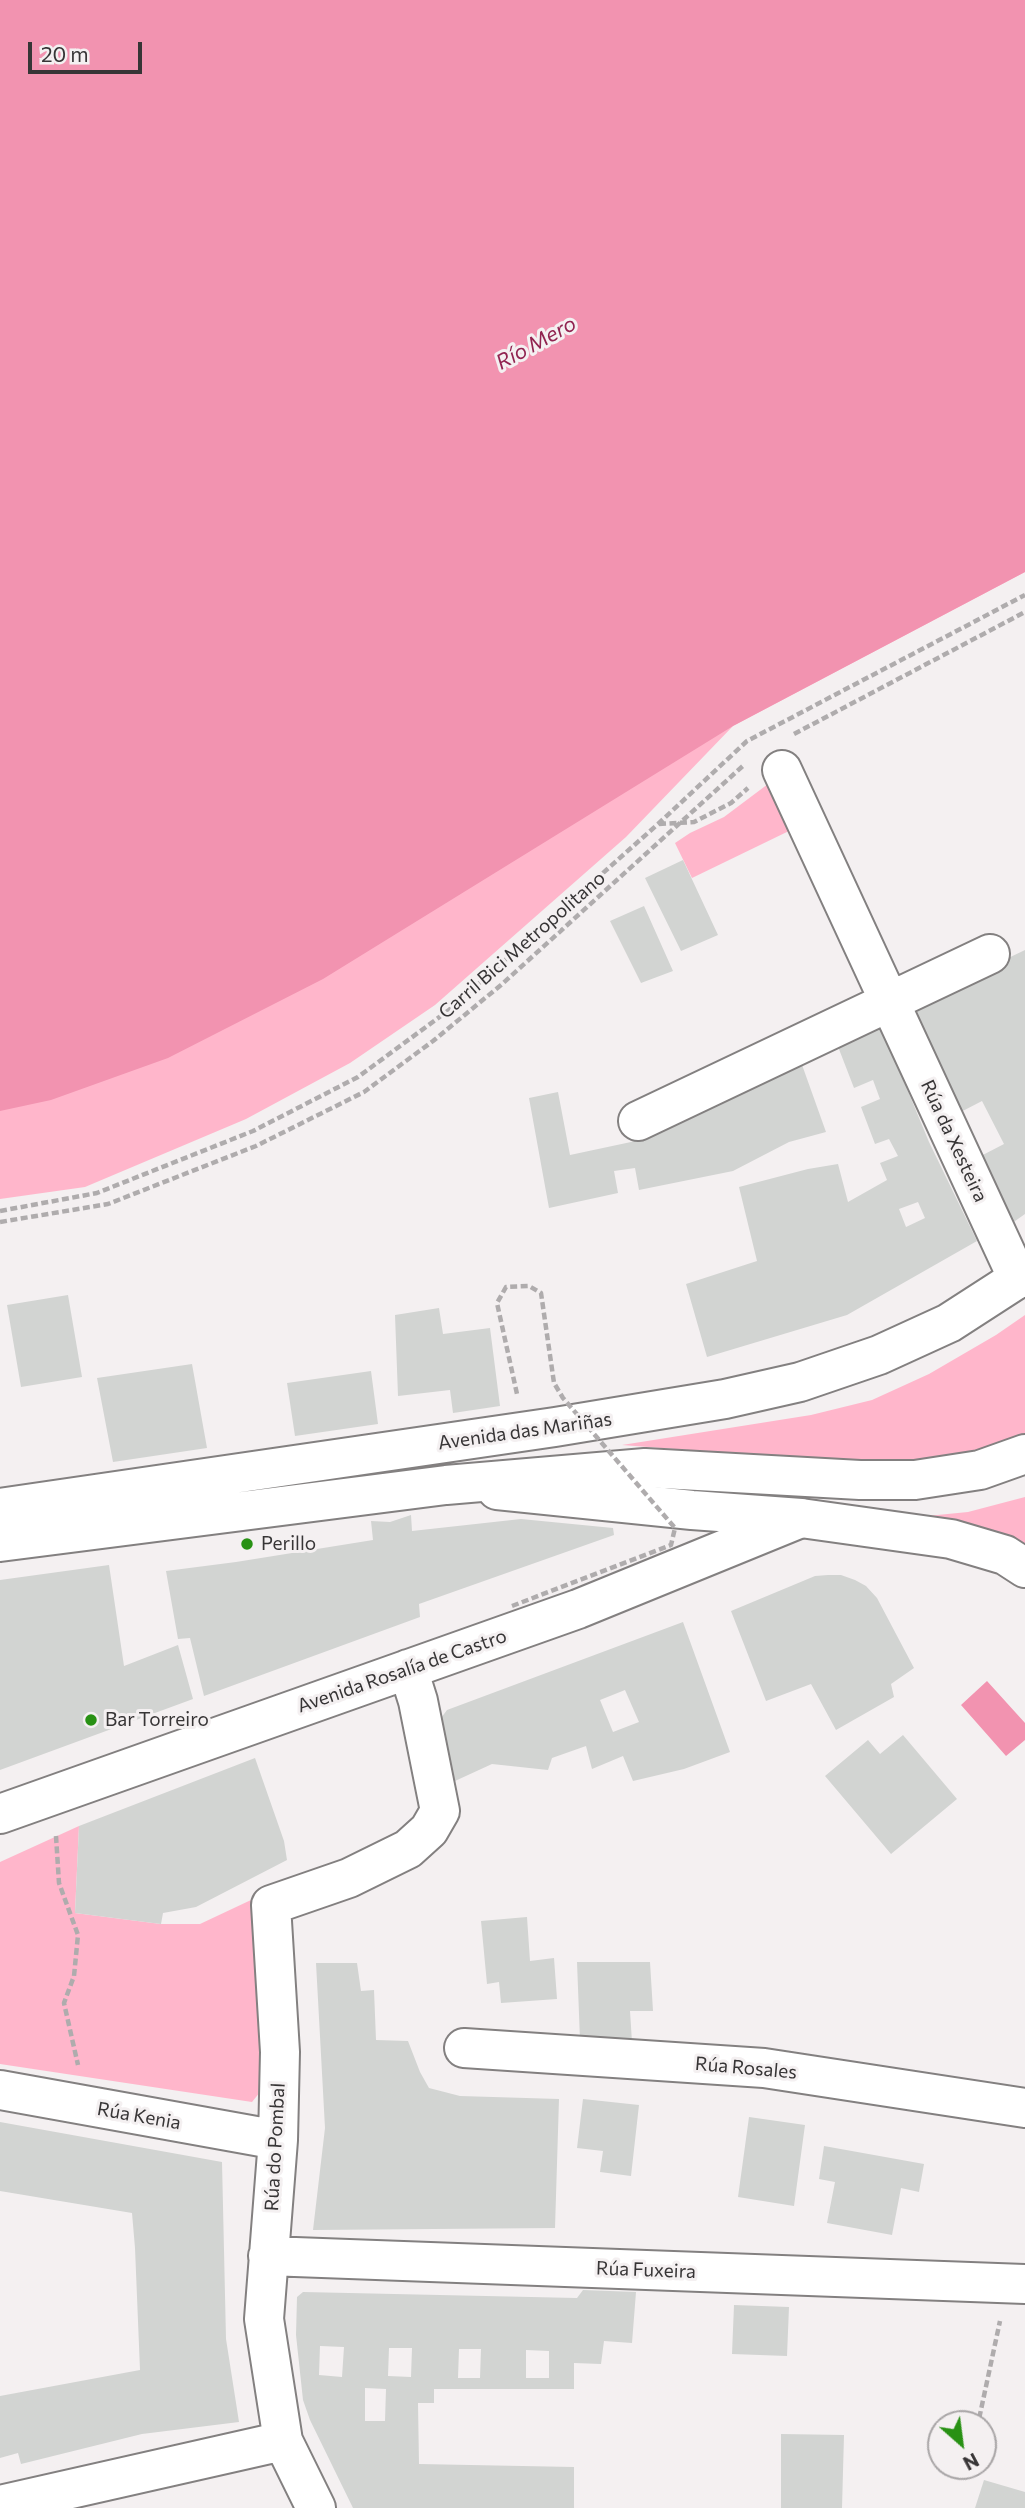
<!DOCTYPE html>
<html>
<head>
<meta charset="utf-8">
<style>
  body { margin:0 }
  #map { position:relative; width:1025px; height:2508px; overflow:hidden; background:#f4f0f1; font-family:Commissioner,sans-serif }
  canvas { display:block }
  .north { position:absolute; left:927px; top:2410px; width:70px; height:70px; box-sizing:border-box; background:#f4f0f1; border:2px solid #a8a5a6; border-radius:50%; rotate:152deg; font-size:19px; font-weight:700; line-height:28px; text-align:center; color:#373536 }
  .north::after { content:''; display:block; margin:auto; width:24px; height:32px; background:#289114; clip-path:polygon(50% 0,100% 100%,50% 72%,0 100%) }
  .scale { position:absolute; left:28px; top:42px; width:114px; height:32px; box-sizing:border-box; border:4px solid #373536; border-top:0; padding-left:9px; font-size:21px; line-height:24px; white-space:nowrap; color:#373536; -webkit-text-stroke:5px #f4f0f1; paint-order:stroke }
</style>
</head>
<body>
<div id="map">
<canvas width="1025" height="2508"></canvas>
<div class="north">N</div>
<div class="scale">20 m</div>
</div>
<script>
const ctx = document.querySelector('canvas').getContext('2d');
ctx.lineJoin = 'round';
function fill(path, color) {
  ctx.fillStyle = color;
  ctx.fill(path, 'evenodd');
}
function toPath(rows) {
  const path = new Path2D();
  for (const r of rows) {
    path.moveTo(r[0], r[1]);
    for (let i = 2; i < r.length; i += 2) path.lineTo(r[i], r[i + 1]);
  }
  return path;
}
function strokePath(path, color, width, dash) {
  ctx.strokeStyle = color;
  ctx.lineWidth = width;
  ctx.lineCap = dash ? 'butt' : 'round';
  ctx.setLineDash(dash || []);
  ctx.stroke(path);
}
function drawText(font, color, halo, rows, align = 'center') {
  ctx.font = font + ' Commissioner,sans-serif';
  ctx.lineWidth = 6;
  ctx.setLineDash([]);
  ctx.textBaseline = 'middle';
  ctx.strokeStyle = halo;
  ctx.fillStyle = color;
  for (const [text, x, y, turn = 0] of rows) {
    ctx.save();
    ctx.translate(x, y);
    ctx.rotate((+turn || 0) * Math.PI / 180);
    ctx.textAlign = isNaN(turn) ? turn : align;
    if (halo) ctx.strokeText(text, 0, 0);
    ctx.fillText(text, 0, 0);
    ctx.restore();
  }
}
const green = toPath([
  [670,566,1025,572,733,726,626,837,435,1005,350,1063,246,1119,85,1187,0,1199,0,778],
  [768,784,791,830,692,878,675,843,690,833,724,817],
  [1025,1315,1025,1434,989,1448,945,1458,898,1461,818,1460,622,1445,811,1415,872,1400,929,1374,996,1335],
  [1025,1497,1025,1552,917,1517,968,1512],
  [79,1826,75,1913,161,1924,200,1924,251,1900,269,2081,252,2102,0,2064,0,1862]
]);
const water = toPath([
  [0,0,1025,0,1025,572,733,726,323,979,168,1058,51,1100,0,1111],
  [987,1681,1025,1723,1025,1740,1006,1756,961,1705]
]);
const building = toPath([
  [683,860,718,935,681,951,645,878],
  [644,906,673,971,641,983,610,921],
  [1025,950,1025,1214,1008,1226,977,1158,1004,1144,982,1101,955,1115,906,1007],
  [881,1026,929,1142,977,1241,847,1315,707,1357,686,1284,757,1261,739,1187,808,1169,838,1164,848,1202,887,1180,880,1163,898,1156,889,1139,875,1144,861,1107,880,1099,873,1080,854,1088,837,1044],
  [918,1202,925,1218,906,1227,899,1209],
  [801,1062,826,1132,789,1142,733,1171,639,1190,635,1168,614,1171,618,1193,549,1208,529,1098,558,1092,570,1155,631,1142,739,1088],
  [68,1295,82,1377,21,1387,7,1305],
  [439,1308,443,1334,490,1328,500,1406,453,1413,450,1390,398,1396,395,1315],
  [192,1364,207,1448,113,1462,97,1378],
  [371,1371,378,1424,295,1436,287,1383],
  [411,1515,412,1531,521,1519,613,1528,614,1535,419,1604,420,1617,204,1696,190,1638,178,1639,166,1571,236,1562,373,1540,371,1521,390,1522],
  [109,1565,124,1666,178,1645,193,1699,0,1770,0,1580],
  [828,1575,841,1575,855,1580,866,1586,877,1598,914,1668,891,1684,894,1697,836,1730,811,1684,766,1701,731,1611,815,1576],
  [683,1622,730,1752,684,1769,633,1781,623,1756,592,1769,586,1746,552,1758,548,1770,492,1764,455,1781,438,1722,447,1710],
  [625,1690,639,1722,613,1732,600,1700],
  [903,1735,957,1799,891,1854,825,1776,868,1740,880,1754],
  [255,1758,284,1841,287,1860,196,1907,163,1913,161,1924,75,1913,79,1826],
  [527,1917,530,1961,554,1958,557,1999,501,2003,499,1982,487,1984,481,1921],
  [577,1962,650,1962,653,2011,630,2011,632,2042,580,2040],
  [316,1963,357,1963,361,1991,374,1990,376,2040,408,2041,420,2072,429,2088,460,2096,559,2099,555,2228,313,2230,325,2128],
  [583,2099,639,2105,631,2176,600,2172,603,2151,577,2148],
  [749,2117,805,2125,794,2206,738,2197],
  [0,2122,222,2162,226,2339,239,2422,142,2434,21,2464,18,2453,0,2458,0,2396,140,2370,135,2248,132,2213,0,2191],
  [824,2146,924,2164,919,2192,901,2188,892,2235,827,2223,835,2182,819,2179],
  [583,2290,636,2292,632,2343,604,2341,601,2364,574,2363,574,2389,434,2389,434,2403,418,2403,419,2464,574,2467,574,2508,353,2508,310,2420,303,2400,296,2335,297,2297,303,2292,577,2298],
  [320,2346,344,2347,342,2377,319,2375],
  [389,2348,412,2348,411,2377,388,2376],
  [459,2349,481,2349,480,2378,458,2378],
  [526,2350,549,2351,549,2378,526,2378],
  [365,2388,386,2389,385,2421,365,2421],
  [734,2305,789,2307,787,2356,732,2354],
  [781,2434,844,2435,842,2508,781,2508],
  [984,2480,1025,2492,1025,2508,975,2508]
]);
const path = toPath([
  [794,734,1025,612],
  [659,824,694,822,731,803,748,788],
  [0,1211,97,1193,253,1131,358,1077,449,1010,658,824,747,741,1025,595],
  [0,1222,108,1204,256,1146,364,1092,433,1041,501,985,745,764],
  [56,1836,59,1883,78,1935,74,1976,64,2003,78,2065],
  [971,2424,979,2419,1000,2321]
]);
const minor = toPath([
  [782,770,1018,1279],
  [638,1121,990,954],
  [0,1814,578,1609,801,1518],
  [464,2048,764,2068,1025,2108],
  [0,2090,278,2140],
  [268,2256,1025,2284],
  [0,2505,283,2441],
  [316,2508,283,2441,264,2319,278,2140,280,2052,271,1905,349,1878,408,1849,429,1830,440,1811,418,1701,408,1669]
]);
const major = toPath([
  [497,1490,692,1510,801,1518,951,1539,1005,1555,1025,1568]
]);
const highway = toPath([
  [0,1508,555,1427,725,1399,800,1382,879,1355,949,1323,1025,1274],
  [0,1542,446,1485,645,1468,860,1480,915,1480,980,1470,1025,1454]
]);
const pathBridge = toPath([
  [512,1606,671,1545,675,1528,563,1398,554,1383,541,1293,529,1286,506,1287,497,1303,517,1394]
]);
const markers = [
  [247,1544,7,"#289114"],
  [91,1720,7,"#289114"]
];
const streetNames = [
  ["Carril Bici Metropolitano",522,945,-41],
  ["Rúa da Xesteira",954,1141,65],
  ["Avenida das Mariñas",525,1431,-8],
  ["Avenida Rosalía de Castro",402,1671,-19],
  ["Rúa Rosales",746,2068,5],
  ["Rúa Kenia",139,2116,10],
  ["Rúa do Pombal",275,2147,-87],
  ["Rúa Fuxeira",646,2270,2]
];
const poiNames = [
  ["Perillo",261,1544],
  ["Bar Torreiro",105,1720]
];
const waterNames = [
  ["Río Mero",536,343,-29]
];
fill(green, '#ffb6cb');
fill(water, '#f293b0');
fill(building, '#d2d4d2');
strokePath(minor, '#838080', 42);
strokePath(major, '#838080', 42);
strokePath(highway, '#838080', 42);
strokePath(path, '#afacad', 4.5, [7, 3.5]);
strokePath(minor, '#fff', 38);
strokePath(major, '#fff', 38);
strokePath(highway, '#fff', 38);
strokePath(pathBridge, '#afacad', 4.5, [7, 3.5]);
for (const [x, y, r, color] of markers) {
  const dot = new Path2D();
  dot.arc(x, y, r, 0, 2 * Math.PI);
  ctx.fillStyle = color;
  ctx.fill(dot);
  strokePath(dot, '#f4f0f1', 2.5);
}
drawText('19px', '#373536', '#f4f0f1', streetNames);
drawText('19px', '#373536', '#f4f0f1', poiNames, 'left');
drawText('italic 21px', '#912350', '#f4f0f1', waterNames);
</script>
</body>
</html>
